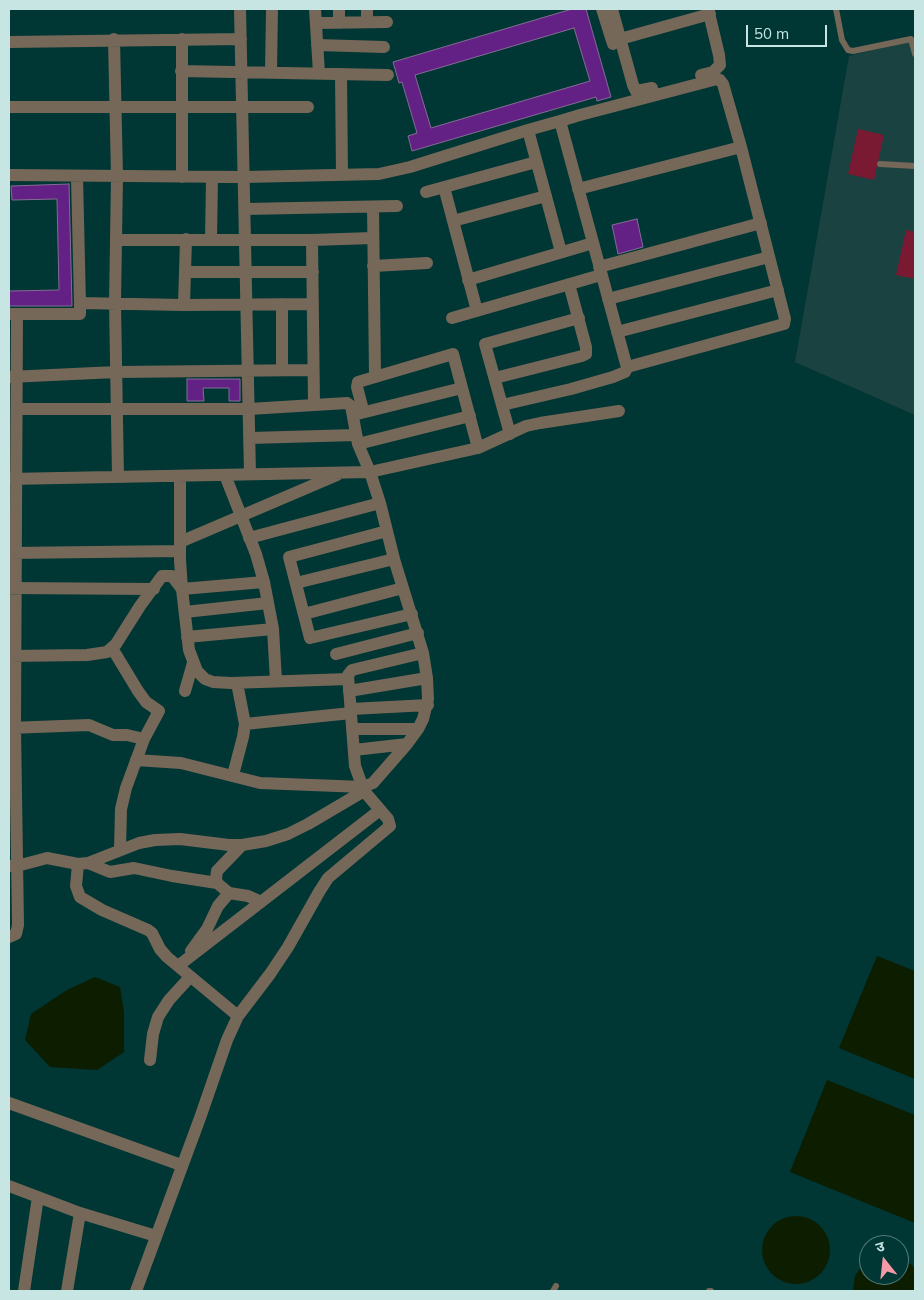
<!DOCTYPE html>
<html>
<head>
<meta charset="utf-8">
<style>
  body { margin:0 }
  #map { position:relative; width:924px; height:1300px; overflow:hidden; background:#003634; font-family:Mulish,"Noto Sans Devanagari",sans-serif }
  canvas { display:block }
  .frame { position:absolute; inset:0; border:10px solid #c6e5e3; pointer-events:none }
  .north { position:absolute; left:859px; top:1235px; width:50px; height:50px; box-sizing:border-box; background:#003634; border:1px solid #4f7c7a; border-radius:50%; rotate:344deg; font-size:14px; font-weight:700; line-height:20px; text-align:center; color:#c6e5e3 }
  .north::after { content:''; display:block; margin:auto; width:18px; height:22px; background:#f49aa6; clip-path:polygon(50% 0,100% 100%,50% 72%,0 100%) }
  .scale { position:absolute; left:746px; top:25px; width:81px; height:22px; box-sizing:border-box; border:2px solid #c6e5e3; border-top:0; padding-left:6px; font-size:15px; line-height:18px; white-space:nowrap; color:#c6e5e3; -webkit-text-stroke:4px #003634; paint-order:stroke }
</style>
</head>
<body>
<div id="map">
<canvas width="924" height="1300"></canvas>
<div class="frame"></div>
<div class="north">उ</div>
<div class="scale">50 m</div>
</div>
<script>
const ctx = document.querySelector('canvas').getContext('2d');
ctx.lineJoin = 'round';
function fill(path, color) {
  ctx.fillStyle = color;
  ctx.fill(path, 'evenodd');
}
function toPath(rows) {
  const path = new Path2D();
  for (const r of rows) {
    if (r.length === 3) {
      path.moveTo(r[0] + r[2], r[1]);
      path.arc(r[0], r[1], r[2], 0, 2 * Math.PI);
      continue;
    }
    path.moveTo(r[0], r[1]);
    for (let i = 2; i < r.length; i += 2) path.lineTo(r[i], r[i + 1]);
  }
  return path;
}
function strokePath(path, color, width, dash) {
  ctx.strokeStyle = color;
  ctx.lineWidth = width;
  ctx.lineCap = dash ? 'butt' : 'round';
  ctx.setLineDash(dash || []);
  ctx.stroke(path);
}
const built = toPath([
  [915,40,915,415,795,362,849,56]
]);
const green = toPath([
  [858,129,884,135,874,180,848,174],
  [906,230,915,232,915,279,896,275]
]);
const water = toPath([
  [877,956,915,971,915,1079,839,1048],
  [95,977,120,987,124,1012,124,1052,97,1070,50,1067,25,1040,31,1014,67,990],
  [827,1080,915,1115,915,1223,790,1172],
  [796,1250,34],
  [899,1257,912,1265,915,1270,915,1291,853,1291,855,1276,863,1264,869,1260,869,1275,899,1275]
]);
const building = toPath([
  [572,9,586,9,611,97,597,101,596,97,412,151,408,136,417,133,402,82,399,83,393,62,572,9],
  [574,28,590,81,431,128,415,75,574,28],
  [69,184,72,306,9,306,9,291,59,290,57,199,12,200,11,186,69,184],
  [637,219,643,247,618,254,612,225,637,219],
  [187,379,240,379,240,401,229,401,229,388,203,388,204,401,187,401,187,379]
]);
const service = toPath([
  [836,9,842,40,848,50,853,51,911,39,915,54],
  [880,164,915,166],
  [553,1291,556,1286],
  [709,1291,711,1291]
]);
const minor = toPath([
  [240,9,250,474],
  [315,9,319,73],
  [339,9,339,23],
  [367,9,367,22],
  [602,9,613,44],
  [612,9,633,85,636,91,652,88],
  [316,23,387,22],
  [114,39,117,177,115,303,118,477],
  [620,39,710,14],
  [9,42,241,39],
  [317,45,384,47],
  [181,71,388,75],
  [271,72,272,9],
  [341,74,342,175],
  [701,75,713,72,720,65,719,55,708,9],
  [9,107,308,107],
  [528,130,561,252],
  [9,175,244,177,379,174,410,167,528,130,560,121,580,115,717,79,720,80,723,84,741,147,785,319,784,324,631,366,626,364,560,121],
  [77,177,80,303],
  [182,177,182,39],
  [444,187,477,311],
  [578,189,741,147],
  [426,192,536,162],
  [373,207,375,376],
  [245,209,397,206],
  [453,221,546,196],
  [116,240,312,240,373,238],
  [211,240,212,177],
  [312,240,314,404],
  [373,266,427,263],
  [599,267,761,223],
  [186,272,313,272],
  [468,280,593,243],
  [608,299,769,257],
  [184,305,186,239],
  [9,314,80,314,80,303,184,305,313,304],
  [452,318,601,275],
  [617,332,778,290],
  [282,370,282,304],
  [9,377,116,372,313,370],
  [495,378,582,356,586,354,586,347,569,284],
  [502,405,571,389,613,377,625,372,628,366],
  [17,409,249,409,347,403,351,406,358,444,370,472,380,503,394,559,423,653,427,678,428,699,423,719,418,729,407,744,373,783,363,787,260,783,181,763,136,760],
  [353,415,462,388],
  [510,434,485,344,579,318],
  [250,438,356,435],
  [358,444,470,416],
  [478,448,526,426,540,423,619,411],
  [225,475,256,554,264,582,273,629,276,681],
  [180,476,180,560,182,589,189,650,197,671,205,679,213,682,231,683,348,679],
  [9,479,370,472,478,448,453,354,358,382,357,387,362,406,352,410],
  [387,531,289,557,310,638,412,614],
  [249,538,380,503],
  [180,542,337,475],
  [9,553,180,551],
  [296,583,394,559],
  [9,588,154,589],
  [185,612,268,603],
  [304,614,403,588],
  [187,637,273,629],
  [112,648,138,691,146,702,159,711,144,739,126,788,121,809,120,850],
  [336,654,418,633],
  [9,656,87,655,107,652,116,644,140,606,162,576,172,576,182,589,264,582],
  [185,691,193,663],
  [349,691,427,678],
  [351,709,428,705],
  [245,724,351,713],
  [9,728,89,725,113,735,127,735,144,739],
  [352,729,418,729],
  [354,750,407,744],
  [233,775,243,737,245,724,237,683],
  [242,845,217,871,216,878,217,883,229,893,248,896,261,902],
  [88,863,110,872,134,868,172,876,217,883],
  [78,864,76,886,80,897,102,910,148,930,152,933,160,949,167,957,238,1016],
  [9,866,17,866,47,858,78,864,88,863,139,843,155,840,180,839,229,845,242,845,266,841,288,834,308,824,364,791],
  [9,937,16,934,18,925,15,727,17,314],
  [191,951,207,929,218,906,229,893],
  [178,966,380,810],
  [150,1060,153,1034,158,1017,169,1000,190,977],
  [9,1103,181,1165],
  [9,1186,80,1213,156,1236],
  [24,1291,38,1197],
  [67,1291,80,1213],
  [136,1291,200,1118,227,1040,238,1016,270,974,288,947,319,892,328,878,390,826,388,819,364,791,355,766,348,675,352,670,423,653]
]);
fill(built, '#1a4241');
fill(green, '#791a32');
fill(water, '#0c1d00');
fill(building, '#642185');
strokePath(building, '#846c93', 1);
strokePath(service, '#766858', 6);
strokePath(minor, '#766858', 12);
</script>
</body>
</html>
